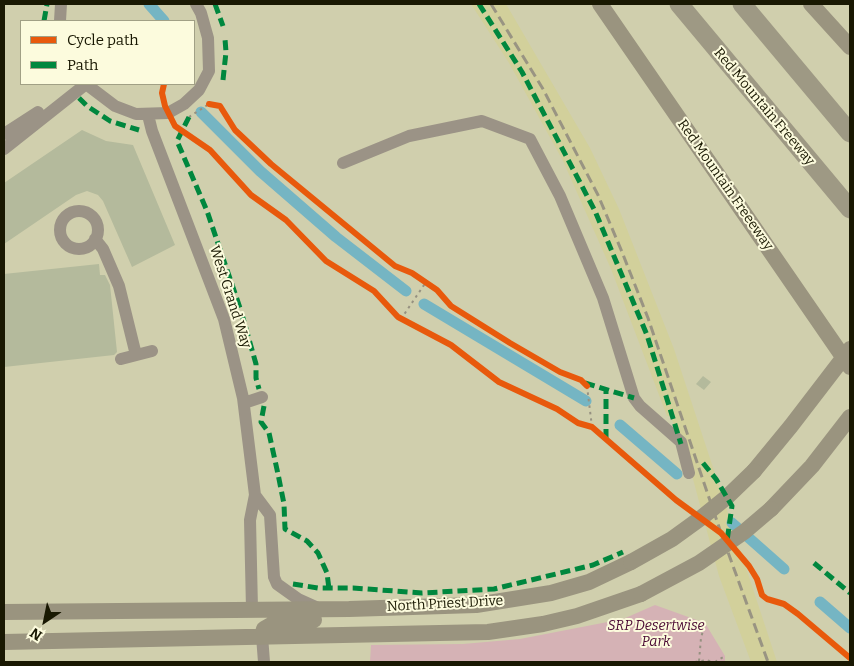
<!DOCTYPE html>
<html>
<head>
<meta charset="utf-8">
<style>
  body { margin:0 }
  #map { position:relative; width:854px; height:666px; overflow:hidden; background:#d0cfad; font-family:Bitter,serif }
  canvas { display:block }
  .frame { position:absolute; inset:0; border:5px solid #191802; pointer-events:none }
  .legend { position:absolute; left:20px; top:20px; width:175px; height:65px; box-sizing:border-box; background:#fcfbdd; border:1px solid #a1a085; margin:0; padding:6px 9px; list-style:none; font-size:15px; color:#191802 }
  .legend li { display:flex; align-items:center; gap:10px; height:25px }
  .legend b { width:25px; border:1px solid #a1a085 }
  .north { position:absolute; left:20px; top:596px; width:50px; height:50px; -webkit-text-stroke:4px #fcfbdd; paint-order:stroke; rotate:214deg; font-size:14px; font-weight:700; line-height:20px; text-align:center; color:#191802 }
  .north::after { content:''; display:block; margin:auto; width:18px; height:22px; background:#191802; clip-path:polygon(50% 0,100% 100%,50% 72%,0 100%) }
</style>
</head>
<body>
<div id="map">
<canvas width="854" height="666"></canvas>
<div class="frame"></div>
<ul class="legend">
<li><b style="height:6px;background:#e8590c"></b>Cycle path</li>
<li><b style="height:6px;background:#00873e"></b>Path</li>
</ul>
<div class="north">N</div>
</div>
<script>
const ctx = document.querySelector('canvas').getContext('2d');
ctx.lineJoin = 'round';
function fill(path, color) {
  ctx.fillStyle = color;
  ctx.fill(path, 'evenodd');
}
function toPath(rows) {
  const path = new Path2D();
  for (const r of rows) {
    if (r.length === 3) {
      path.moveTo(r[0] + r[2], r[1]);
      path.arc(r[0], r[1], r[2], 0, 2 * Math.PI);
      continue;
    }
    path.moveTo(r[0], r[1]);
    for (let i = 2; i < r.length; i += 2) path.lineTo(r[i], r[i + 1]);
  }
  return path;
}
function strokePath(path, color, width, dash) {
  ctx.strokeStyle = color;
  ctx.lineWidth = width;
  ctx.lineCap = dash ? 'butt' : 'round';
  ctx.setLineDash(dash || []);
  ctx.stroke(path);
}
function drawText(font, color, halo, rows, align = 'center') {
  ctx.font = font + ' Bitter,serif';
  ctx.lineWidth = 4;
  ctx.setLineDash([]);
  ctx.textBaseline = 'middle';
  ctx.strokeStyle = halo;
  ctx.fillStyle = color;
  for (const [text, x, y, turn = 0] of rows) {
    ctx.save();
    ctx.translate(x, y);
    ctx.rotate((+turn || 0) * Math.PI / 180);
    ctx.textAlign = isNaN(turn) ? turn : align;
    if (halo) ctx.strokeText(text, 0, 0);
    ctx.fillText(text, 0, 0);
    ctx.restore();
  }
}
const built = toPath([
  [471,4,506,4,590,148,619,209,674,349,777,662,751,662,719,576,686,453,670,416,667,416,611,269,563,161,509,63]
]);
const green = toPath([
  [655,605,705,623,725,656,725,662,370,662,371,645,463,644,520,639,623,619]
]);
const canal = toPath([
  [149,4,164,21],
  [201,112,260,171,336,237,406,291],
  [424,304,586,401],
  [620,425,677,474],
  [732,523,784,569],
  [820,602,850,628]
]);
const building = toPath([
  [82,130,106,141,133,145,175,245,132,267,103,201,98,195,87,191,76,195,4,244,4,183],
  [99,264,100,275,105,275,110,285,117,352,114,355,4,367,4,274],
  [703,376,711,382,704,390,696,384]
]);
const path = toPath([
  [189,117,209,104],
  [401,319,426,282],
  [587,386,592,427],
  [699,661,701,638,705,623],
  [695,662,707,660,712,662],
  [715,662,725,656]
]);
const minor = toPath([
  [60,21,61,4],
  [86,84,115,106,136,114,168,113,184,104,199,90,209,71,208,38,201,13,196,4],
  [148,115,152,131,224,319,243,398,255,495,250,520,252,609],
  [4,134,38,112],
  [4,149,86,84],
  [343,163,409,136,482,121,530,139,560,196,603,298,634,398,640,406,681,442,689,473],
  [79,230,19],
  [95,239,103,249,119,286,136,355],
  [121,359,152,351],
  [244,403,262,397],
  [255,495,270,515,274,577,277,584,298,599,318,608],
  [262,636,264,662]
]);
const major = toPath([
  [600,4,850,367],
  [811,4,850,47],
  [754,471,791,426,850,349],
  [771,509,812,466,850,417],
  [4,612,349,609,476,605,551,593,589,582,631,562],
  [262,636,264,629,278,621,314,620],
  [4,642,488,632,543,624,577,616,641,594]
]);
const highway = toPath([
  [679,4,850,209],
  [742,4,850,133]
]);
const rail = toPath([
  [491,4,543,89,598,195,622,252,648,318,721,533,768,662]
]);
const majorBridge = toPath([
  [631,562,672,539,701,518,727,497,754,471],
  [641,594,699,563,744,532,771,509]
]);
const quiet = toPath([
  [215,4,223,26],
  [479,4,522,72,595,211,647,335,681,444],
  [44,21,47,4],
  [223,80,226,52,225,39],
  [79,98,87,106,110,121,139,130],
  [189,117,177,141,207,211,241,311,256,364,256,378,259,389],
  [585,383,634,398],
  [264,406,261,422,269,433,278,474,284,504,285,529,307,541,318,553,327,573,329,589],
  [606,439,606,391],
  [703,463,716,479,732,506,727,541],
  [814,563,850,593],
  [293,584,318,588,353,588,422,593,494,589,593,565,623,552]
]);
const cycleway = toPath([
  [164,84,162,93,165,106,175,126,210,150,251,195,286,220,326,261,374,291,398,317,451,345,499,382,557,409,578,423,592,427,676,500,721,533,749,566,757,579,762,595,767,599,784,604,798,614,850,658],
  [209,104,220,106,235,130,271,164,395,266,412,273,437,290,451,306,510,343,560,372,581,380,587,386]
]);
const streetNames = [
  ["Red Mountain Freeway",764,107,50],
  ["Red Mountain Freeeway",725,185,55],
  ["West Grand Way",230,297,72],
  ["North Priest Drive",445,604,-3]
];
const parkNames = [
  ["SRP Desertwise",656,626],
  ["Park",656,642]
];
fill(built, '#d2d09b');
fill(green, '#d5b2b5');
strokePath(canal, '#75b5c3', 11);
fill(building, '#b4ba9c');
strokePath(path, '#969181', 2, [2.5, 4]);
strokePath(minor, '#9b9386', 12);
strokePath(major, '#9a947f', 16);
strokePath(highway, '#9e9984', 19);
strokePath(rail, '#999482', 3, [10, 5]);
strokePath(majorBridge, '#9a947f', 16);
strokePath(quiet, '#00873e', 5, [10, 5]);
strokePath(cycleway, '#e8590c', 6);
drawText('14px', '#191802', '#fcfbdd', streetNames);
drawText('italic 14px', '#4a0933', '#fcfbdd', parkNames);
</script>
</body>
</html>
